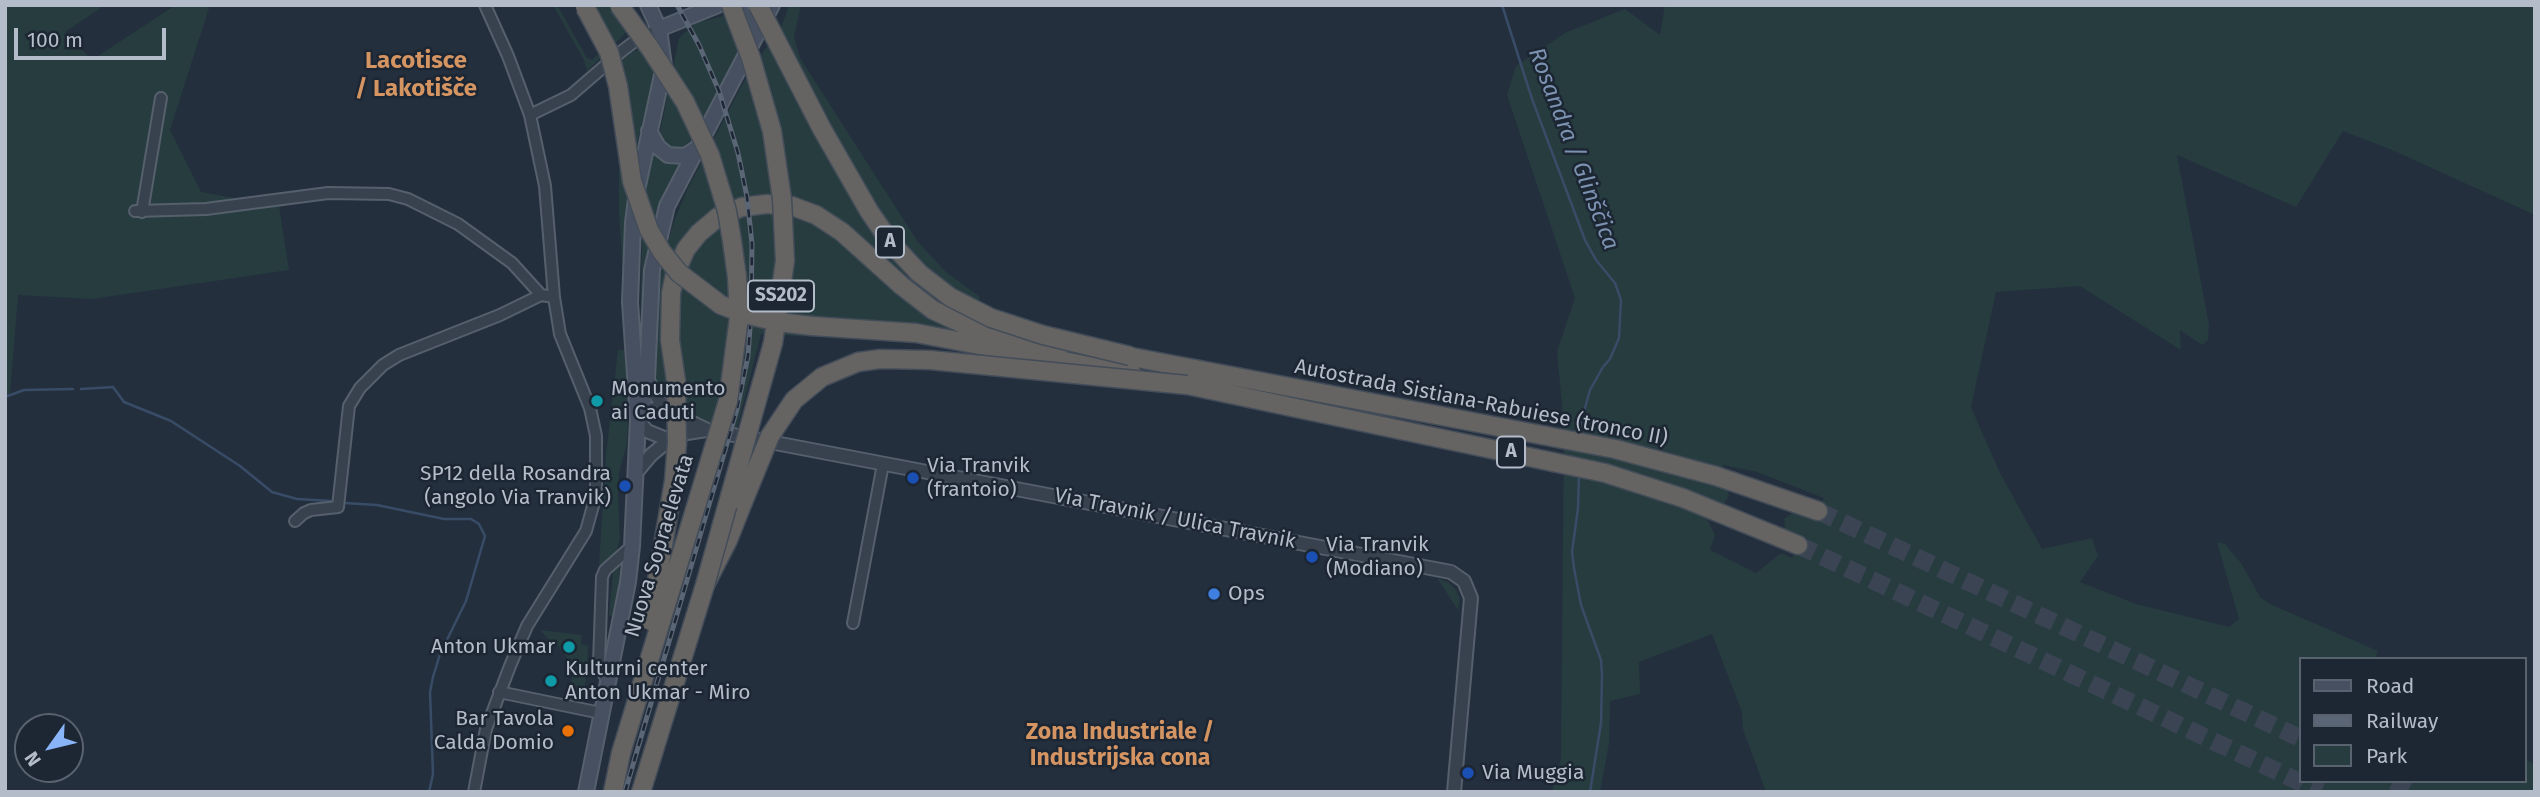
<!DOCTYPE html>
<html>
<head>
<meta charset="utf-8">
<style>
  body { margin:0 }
  #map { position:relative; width:2540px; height:797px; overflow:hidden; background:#242f3e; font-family:"Fira Sans",sans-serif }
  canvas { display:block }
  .frame { position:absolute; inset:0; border:7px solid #b4bcc9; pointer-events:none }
  .legend { position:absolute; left:2299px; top:657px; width:228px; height:126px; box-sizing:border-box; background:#1d2633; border:2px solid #59626f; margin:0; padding:9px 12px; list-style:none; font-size:21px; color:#b4bcc9 }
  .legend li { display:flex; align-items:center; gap:14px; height:35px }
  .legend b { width:35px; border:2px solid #59626f }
  .north { position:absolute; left:14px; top:713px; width:70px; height:70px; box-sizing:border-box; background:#1d2633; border:2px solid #59626f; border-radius:50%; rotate:236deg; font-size:19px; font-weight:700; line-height:28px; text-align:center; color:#b4bcc9 }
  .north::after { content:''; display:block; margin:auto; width:24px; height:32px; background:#8ab4f8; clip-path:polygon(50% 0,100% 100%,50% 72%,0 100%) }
  .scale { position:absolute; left:14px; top:28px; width:152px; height:32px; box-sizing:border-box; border:4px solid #b4bcc9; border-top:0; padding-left:9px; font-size:21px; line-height:24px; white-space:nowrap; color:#b4bcc9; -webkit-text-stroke:5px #1d2633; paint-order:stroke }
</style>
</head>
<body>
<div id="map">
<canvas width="2540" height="797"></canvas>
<div class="frame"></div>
<ul class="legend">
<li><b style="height:9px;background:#465061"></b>Road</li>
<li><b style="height:9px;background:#5a6575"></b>Railway</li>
<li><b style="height:19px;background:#263c3f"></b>Park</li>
</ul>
<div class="north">N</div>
<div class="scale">100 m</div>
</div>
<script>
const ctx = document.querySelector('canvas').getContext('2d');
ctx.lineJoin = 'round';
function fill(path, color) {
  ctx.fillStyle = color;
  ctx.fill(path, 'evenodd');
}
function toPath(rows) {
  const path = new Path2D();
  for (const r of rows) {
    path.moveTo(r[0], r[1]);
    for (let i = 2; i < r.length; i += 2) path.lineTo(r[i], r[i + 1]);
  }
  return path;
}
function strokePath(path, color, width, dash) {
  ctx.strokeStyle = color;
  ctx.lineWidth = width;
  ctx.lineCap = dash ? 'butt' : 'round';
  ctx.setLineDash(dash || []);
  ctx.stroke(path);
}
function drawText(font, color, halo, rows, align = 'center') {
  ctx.font = font + ' "Fira Sans",sans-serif';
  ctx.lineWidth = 5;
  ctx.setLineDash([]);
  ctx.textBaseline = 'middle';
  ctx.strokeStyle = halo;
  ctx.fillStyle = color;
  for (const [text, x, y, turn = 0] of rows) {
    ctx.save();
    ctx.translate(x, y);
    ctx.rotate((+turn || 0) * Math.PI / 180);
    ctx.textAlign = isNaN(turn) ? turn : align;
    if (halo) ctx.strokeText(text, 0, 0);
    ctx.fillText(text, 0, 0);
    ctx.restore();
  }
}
const green = toPath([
  [5,5,105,5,65,32,92,60,174,6,210,5,170,130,201,192,279,206,289,270,92,299,18,295,10,395,5,395],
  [553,5,557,5,587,58,592,60,600,52,587,5,632,5,634,11,630,27,621,38,587,71,584,60],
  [789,5,801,5,794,37,800,58,918,242,946,272,980,297,961,345,761,334,737,428,709,423,672,409,665,403,652,375,662,265,673,224,687,190,749,72,782,25],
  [1665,5,2535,5,2535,215,2392,150,2343,131,2296,207,2177,155,2209,325,2208,340,2202,345,2180,330,2181,350,2080,286,1996,292,1971,407,2000,473,2042,549,2092,538,2098,556,2080,582,2136,604,2229,627,2239,619,2217,542,2225,544,2241,563,2260,597,2270,604,2378,651,2375,659,2300,659,2300,781,2524,781,2524,759,2535,764,2535,792,1766,792,1743,729,1742,712,1712,634,1639,662,1640,694,1610,701,1609,743,1600,792,1552,792,1561,758,1564,425,1557,352,1575,298,1507,95,1516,66,1565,33,1625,9,1660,35],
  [1724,465,1757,472,1824,498,1812,520,1792,513,1784,519,1785,531,1803,535,1792,558,1781,553,1756,573,1710,550,1715,535,1707,519,1711,509,1723,505,1729,496,1727,488,1716,476],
  [727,15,744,42,688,146,679,152,672,150,661,142,660,133,679,38,696,23],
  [657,41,653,81,636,149,629,195,623,275,619,213,619,156,607,73,631,53],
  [652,149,681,162,665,195,650,246,642,342,640,342,643,197],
  [618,350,624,350,629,399,627,443,619,473,618,495,620,540,615,554,599,565,606,455],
  [620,563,619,587,614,616,609,616,613,572],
  [1437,578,1448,582,1456,590,1460,599,1458,610],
  [540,630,582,635,581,644,588,646,587,672,577,671,556,643,550,641],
  [572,676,586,677,583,705,566,701,569,696]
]);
const stream = toPath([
  [1502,5,1532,99,1585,240,1596,260,1615,283,1621,300,1619,338,1610,359,1603,367,1590,390,1582,419,1580,436],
  [81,389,113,387,124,402,171,421,240,466,272,492,297,499,331,501],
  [5,397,24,390,73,389],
  [1579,474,1578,508,1572,552,1574,568,1581,605,1601,660,1602,676,1601,723,1590,792],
  [345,503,377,505,444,519,471,519,479,524,485,536,466,601,440,654,433,677,430,692,433,774,429,792]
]);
const trunkTunnel = toPath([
  [1818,511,2300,738],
  [1798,545,2321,792],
  [2393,781,2415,792]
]);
const minor = toPath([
  [485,5,508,56,530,115],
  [135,211,206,209,328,193,389,194,408,199,458,224,512,263,541,295,554,297],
  [142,212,161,98],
  [295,521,304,513,311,510,338,507,349,406,360,388,383,365,399,355,500,315,541,295],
  [853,623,883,464],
  [607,681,599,663,602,577,605,570,632,546],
  [499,692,601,713],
  [474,792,486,729,510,666,527,626,586,531,596,495,596,436,590,408,560,334,554,297,545,186,530,115,571,95,622,51,635,41,659,29]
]);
const tertiary = toPath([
  [647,379,664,409,707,430,1451,572,1464,581,1471,598,1454,792],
  [664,409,654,409,645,413,638,420,647,431,669,440],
  [635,474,651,455,669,440,687,433,706,430]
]);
const secondary = toPath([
  [736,5,750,22,755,37],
  [659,29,718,5],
  [649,131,658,147,668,155,685,156,696,149],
  [642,409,647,379,652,270,667,206,772,5],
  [586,792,628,582,632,546,638,420,630,302,633,223,637,190,664,66,659,29,648,5]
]);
const trunk = toPath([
  [812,326,916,333,1132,374],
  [1116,354,1615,449,1716,476,1818,511],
  [676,381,670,340,671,293,675,274,686,249,699,233,718,217,742,207,767,204,792,206,816,215,842,232,902,286,933,310,972,328,1060,346],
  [1173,382,1605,473,1683,498,1798,545],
  [613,792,621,753],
  [641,792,705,585,728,540,743,502]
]);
const rail = toPath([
  [625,792,737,409,748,356,751,313,752,244,747,197,738,153,719,91,699,45,677,5]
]);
const trunkBridge = toPath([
  [619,5,650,48,685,102,710,155,727,211,732,241,737,277,739,317,728,401,621,753],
  [758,5,822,129,869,211,891,243,919,273,950,297,991,318,1043,335,1130,356],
  [585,7,609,52,618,86,632,181,649,230,662,252,679,273,721,305,745,314,778,322,812,326],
  [743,502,770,436,794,400,822,377,858,362,880,359,930,360,1187,385],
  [705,585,773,343,785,261,782,199,772,131,751,58,731,5],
  [650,621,674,481,677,443,676,381]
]);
const markers = [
  [597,401,7,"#0f9aa8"],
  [913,478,7,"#1a4fb4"],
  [625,486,7,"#1a4fb4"],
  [1312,557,7,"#1a4fb4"],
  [1214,594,7,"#3f7fe0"],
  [569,647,7,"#0f9aa8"],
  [551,681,7,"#0f9aa8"],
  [568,731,7,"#e8710a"],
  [1468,773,7,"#1a4fb4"]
];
const shields = [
  [890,242,28],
  [781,296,66],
  [1511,452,28]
];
const shieldNames = [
  ["A",890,242],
  ["SS202",781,296],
  ["A",1511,452]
];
const poiNames = [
  ["Monumento",611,389],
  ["ai Caduti",611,413],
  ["Via Tranvik",927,466],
  ["(frantoio)",927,490],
  ["SP12 della Rosandra",611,474,"right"],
  ["(angolo Via Tranvik)",611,498,"right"],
  ["Via Tranvik",1326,545],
  ["(Modiano)",1326,569],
  ["Ops",1228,594],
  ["Anton Ukmar",555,647,"right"],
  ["Kulturni center",565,669],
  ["Anton Ukmar - Miro",565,693],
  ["Bar Tavola",554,719,"right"],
  ["Calda Domio",554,743,"right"],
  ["Via Muggia",1482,773]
];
const streetNames = [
  ["Autostrada Sistiana-Rabuiese (tronco II)",1481,403,11],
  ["Via Travnik / Ulica Travnik",1175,519,11],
  ["Nuova Sopraelevata",660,546,-73]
];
const waterNames = [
  ["Rosandra / Glinščica",1573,149,69]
];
const neighbourhoodNames = [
  ["Zona Industriale /",1120,733],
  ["Industrijska cona",1120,759]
];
const quarterNames = [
  ["Lacotisce",416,61],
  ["/ Lakotišče",416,89]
];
fill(green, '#263c3f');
strokePath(stream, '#394c67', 2.5);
strokePath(trunkTunnel, '#3a4453', 18, [18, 9]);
strokePath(minor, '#565f6c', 14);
strokePath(tertiary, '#565f6c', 16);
strokePath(secondary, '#565f6c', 18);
strokePath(trunk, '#434c59', 21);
strokePath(minor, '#38414e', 10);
strokePath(tertiary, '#38414e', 12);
strokePath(secondary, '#465061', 14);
strokePath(trunk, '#656462', 18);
strokePath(rail, '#5a6575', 5);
strokePath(rail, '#1d2633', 2.5, [8]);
strokePath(trunkBridge, '#434c59', 21, []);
strokePath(trunkBridge, '#656462', 18);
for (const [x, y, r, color] of markers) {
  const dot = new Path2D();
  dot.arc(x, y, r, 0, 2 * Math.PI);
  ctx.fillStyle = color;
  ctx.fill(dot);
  strokePath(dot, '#1d2633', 2.5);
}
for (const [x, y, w] of shields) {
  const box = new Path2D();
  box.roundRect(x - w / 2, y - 15.5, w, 31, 5);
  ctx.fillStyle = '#1d2633';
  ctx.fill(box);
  strokePath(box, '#b4bcc9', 2);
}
drawText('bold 19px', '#b4bcc9', null, shieldNames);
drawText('21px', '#b4bcc9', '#1d2633', poiNames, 'left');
drawText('21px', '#b4bcc9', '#1d2633', streetNames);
drawText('italic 23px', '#7c92b1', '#1d2633', waterNames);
drawText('bold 23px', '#d59563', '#1d2633', neighbourhoodNames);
drawText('bold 24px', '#d59563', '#1d2633', quarterNames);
</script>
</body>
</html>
